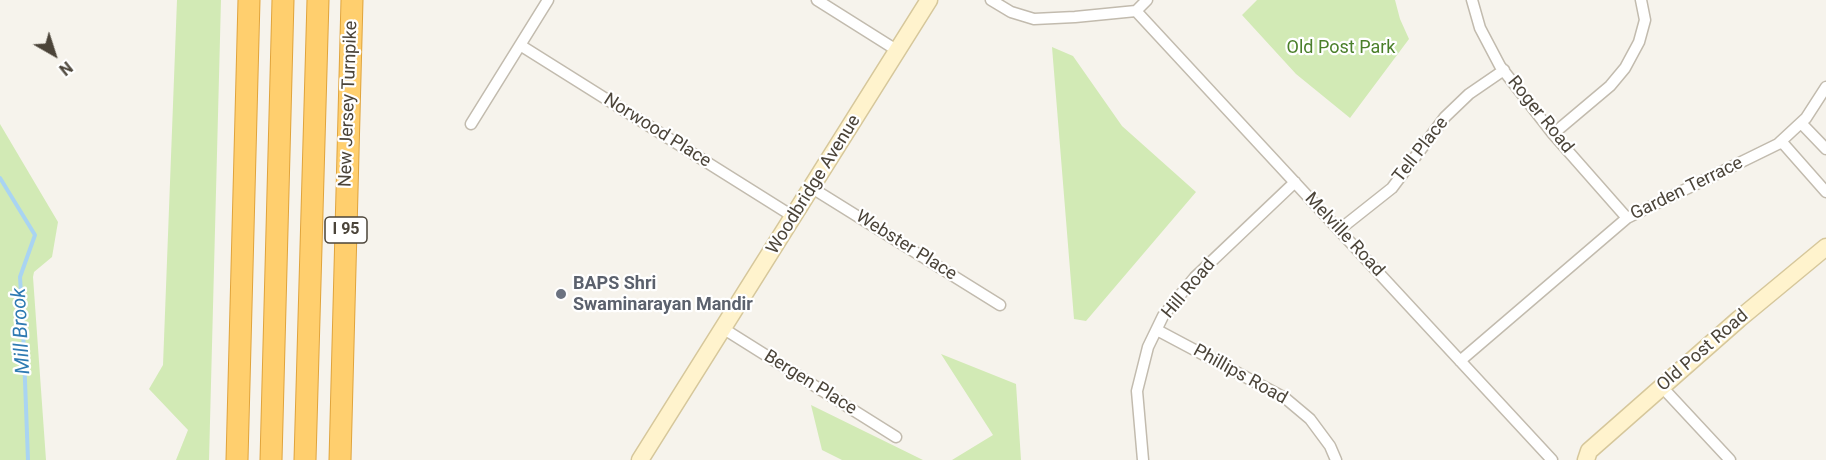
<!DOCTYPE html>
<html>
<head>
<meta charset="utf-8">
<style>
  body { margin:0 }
  #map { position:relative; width:1826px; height:460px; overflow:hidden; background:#f6f3ec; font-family:Roboto,sans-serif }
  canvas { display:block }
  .north { position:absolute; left:24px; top:24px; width:60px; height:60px; -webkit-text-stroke:4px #fff; paint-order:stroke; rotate:141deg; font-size:16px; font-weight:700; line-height:24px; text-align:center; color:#4b4439 }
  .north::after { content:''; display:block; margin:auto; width:21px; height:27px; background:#4b4439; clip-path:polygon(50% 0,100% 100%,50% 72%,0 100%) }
</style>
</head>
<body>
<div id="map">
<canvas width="1826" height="460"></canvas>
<div class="north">N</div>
</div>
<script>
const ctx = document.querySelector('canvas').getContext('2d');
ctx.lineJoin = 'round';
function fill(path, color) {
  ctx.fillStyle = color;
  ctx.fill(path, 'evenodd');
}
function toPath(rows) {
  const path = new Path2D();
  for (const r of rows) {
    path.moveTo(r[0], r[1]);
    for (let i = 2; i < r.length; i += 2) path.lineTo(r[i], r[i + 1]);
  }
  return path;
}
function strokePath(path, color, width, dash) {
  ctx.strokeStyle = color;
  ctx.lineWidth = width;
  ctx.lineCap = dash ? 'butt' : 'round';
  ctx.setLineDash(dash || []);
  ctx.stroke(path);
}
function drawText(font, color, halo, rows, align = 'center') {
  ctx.font = font + ' Roboto,sans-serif';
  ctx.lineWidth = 4.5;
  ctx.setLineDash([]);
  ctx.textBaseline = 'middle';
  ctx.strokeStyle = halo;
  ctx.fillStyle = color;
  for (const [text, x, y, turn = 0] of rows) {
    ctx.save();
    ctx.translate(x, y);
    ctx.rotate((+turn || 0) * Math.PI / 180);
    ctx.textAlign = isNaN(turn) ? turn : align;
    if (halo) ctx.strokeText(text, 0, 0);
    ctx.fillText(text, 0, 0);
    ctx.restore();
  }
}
const green = toPath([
  [177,0,221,0,209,460,176,460,188,430,149,389,163,365],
  [1257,0,1395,0,1400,19,1409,39,1350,118,1296,74,1242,15],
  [1052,47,1073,56,1122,126,1196,192,1086,321,1074,319],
  [0,124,58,222,52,257,34,272,33,277,46,460,0,460],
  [941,354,1016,384,1021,460,952,460,993,435],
  [811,405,923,460,842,460,822,450]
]);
const stream = toPath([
  [0,178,35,235,20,277,23,328,28,460]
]);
const street = toPath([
  [817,0,898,51],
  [991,0,1011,12,1034,19,1075,17,1136,11,1147,0],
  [1472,0,1480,28,1500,66,1553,134,1627,218],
  [1136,11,1552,460],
  [520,45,794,217],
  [1801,123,1826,149],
  [471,124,548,0],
  [1553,134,1610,86,1625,68,1639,42,1645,20,1641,0],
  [1781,141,1826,192],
  [812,188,1000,305],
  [1339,230,1392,188,1445,117,1469,94,1504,70],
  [724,329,896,437],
  [1157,330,1285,398,1310,419,1330,446,1336,460],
  [1460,361,1627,218,1778,144,1806,118,1826,87],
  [1662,387,1730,460],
  [1143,460,1137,391,1148,347,1163,316,1195,277,1295,182]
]);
const secondary = toPath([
  [640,460,929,0],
  [1586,460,1589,451,1739,319,1826,247]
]);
const highway = toPath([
  [237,460,249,0],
  [271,460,283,0],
  [305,460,318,0],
  [340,460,352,0]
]);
const markers = [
  [561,294,6,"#6b7280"]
];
const shields = [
  [346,230,42]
];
const shieldNames = [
  ["I 95",346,230]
];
const parkNames = [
  ["Old Post Park",1341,48]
];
const streetNames = [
  ["New Jersey Turnpike",349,104,-88],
  ["Roger Road",1540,115,51],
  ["Norwood Place",657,131,32],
  ["Tell Place",1421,150,-52],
  ["Woodbridge Avenue",814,185,-58],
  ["Garden Terrace",1687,189,-26],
  ["Melville Road",1344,235,47],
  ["Webster Place",906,246,32],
  ["Hill Road",1189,289,-50],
  ["Old Post Road",1703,351,-41],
  ["Phillips Road",1240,375,29],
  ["Bergen Place",810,383,32]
];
const worshipNames = [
  ["BAPS Shri",573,284],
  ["Swaminarayan Mandir",573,305]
];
const waterNames = [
  ["Mill Brook",22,331,-93]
];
fill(green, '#d2eab5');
strokePath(stream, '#a9d4f2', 4);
strokePath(street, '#c2bbae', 13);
strokePath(secondary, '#d6c79b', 19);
strokePath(highway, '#e0a43c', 23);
strokePath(street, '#fff', 10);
strokePath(secondary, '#fff3cd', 16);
strokePath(highway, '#ffcf6e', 21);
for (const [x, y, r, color] of markers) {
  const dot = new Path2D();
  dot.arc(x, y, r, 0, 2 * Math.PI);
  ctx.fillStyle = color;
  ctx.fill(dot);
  strokePath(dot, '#fff', 2);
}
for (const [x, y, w] of shields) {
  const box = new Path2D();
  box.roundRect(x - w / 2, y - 13, w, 26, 4.5);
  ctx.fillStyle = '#fff';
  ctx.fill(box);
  strokePath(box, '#4b4439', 1.5);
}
drawText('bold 16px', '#4b4439', null, shieldNames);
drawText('18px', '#4a7f2a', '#fff', parkNames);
drawText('18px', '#4b4439', '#fff', streetNames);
drawText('bold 18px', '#5b616d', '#fff', worshipNames, 'left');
drawText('italic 20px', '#2e7ab2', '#fff', waterNames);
</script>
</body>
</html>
